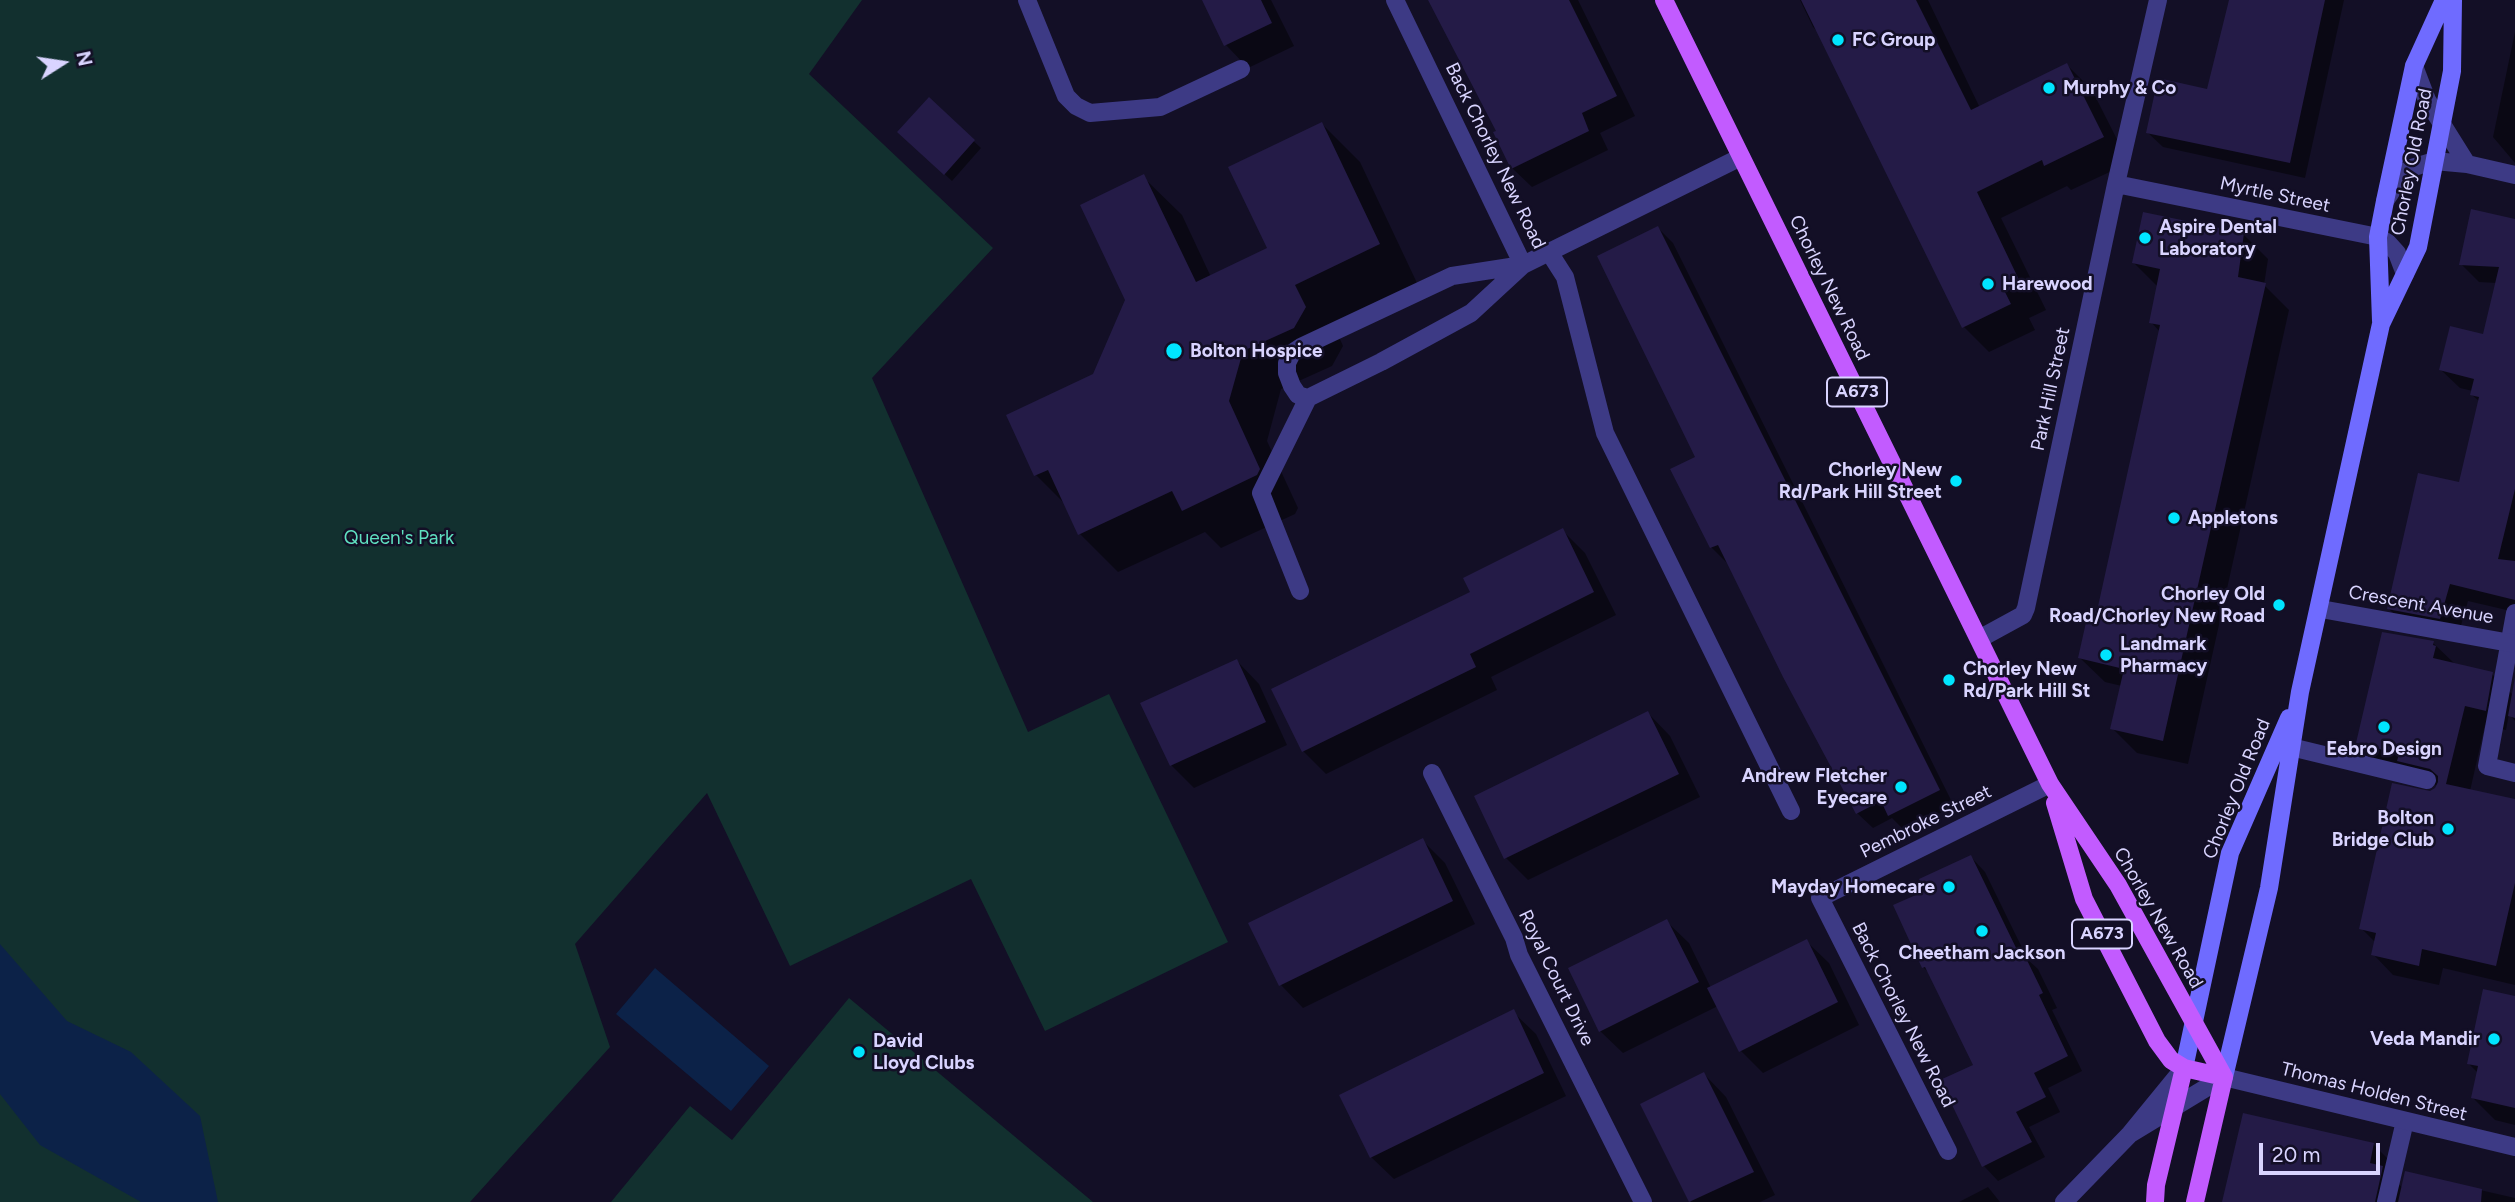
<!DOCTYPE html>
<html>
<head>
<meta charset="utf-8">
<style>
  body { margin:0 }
  #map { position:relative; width:2515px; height:1202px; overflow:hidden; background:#130f26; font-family:Figtree,sans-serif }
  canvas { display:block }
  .north { position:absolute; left:28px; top:28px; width:70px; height:70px; -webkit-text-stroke:5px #130f26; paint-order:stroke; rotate:78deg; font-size:19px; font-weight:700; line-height:28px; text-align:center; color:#d9d4ff }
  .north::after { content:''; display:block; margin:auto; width:24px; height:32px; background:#d9d4ff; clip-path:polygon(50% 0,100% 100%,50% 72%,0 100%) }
  .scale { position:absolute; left:2259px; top:1143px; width:121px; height:32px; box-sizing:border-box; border:4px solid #d9d4ff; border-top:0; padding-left:9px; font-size:21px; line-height:24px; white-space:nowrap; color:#d9d4ff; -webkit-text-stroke:5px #130f26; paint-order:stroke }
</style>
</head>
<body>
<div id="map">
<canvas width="2515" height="1202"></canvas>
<div class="north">N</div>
<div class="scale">20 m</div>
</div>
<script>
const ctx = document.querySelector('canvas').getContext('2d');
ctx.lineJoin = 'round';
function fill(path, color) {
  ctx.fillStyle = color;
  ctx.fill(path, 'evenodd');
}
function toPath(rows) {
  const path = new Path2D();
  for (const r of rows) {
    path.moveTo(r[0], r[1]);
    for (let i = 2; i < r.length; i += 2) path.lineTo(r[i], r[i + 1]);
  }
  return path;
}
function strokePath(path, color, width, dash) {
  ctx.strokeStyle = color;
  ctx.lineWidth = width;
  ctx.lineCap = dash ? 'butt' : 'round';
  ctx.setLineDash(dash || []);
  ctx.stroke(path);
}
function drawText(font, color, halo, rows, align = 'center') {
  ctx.font = font + ' Figtree,sans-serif';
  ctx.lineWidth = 5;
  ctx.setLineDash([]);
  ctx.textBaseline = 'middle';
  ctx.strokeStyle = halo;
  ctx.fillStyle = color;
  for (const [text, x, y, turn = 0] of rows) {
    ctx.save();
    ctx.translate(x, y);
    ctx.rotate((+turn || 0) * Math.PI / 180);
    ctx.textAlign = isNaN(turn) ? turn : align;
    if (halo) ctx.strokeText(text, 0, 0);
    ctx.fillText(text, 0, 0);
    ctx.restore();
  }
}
const green = toPath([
  [0,0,862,0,809,74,993,248,872,378,1028,732,1109,694,1228,942,1045,1031,971,879,790,966,707,793,575,944,610,1047,470,1202,0,1202],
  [849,998,1093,1202,611,1202,690,1106,732,1140]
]);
const water = toPath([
  [0,944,67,1021,131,1052,200,1116,218,1202,141,1202,40,1145,0,1094],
  [655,968,769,1066,731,1111,616,1014]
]);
const shadow = toPath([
  [1204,0,1271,0,1294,46,1248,68,1226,45],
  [1446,0,1578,0,1635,116,1600,133,1608,150,1532,187,1512,168],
  [1800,0,1928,0,1980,108,2067,65,2092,90,2129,163,2071,190,2067,186,2001,218,2046,310,2029,318,2035,330,1989,352,1964,327,1819,33,1813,27],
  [2231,0,2344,0,2305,178,2163,147,2147,132,2208,91],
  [2515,32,2515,163,2493,137],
  [929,100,981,148,952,181,907,139],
  [1322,124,1360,162,1417,283,1333,323,1343,346,1332,366,1281,389,1267,441,1298,508,1295,514,1221,548,1205,532,1118,572,1080,534,1067,506,1036,475,1095,376,1127,300,1143,177,1182,215,1211,277,1269,249],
  [2515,221,2515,612,2468,601,2458,636,2407,627,2389,609,2460,484,2480,402,2472,395,2473,391,2460,388,2441,370,2485,336,2497,283,2479,282,2461,264],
  [1658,228,1673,243,1954,806,1905,831,1892,818,1873,828,1857,813,1727,563,1711,547],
  [2243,234,2268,259,2264,285,2289,310,2188,764,2137,753,2112,728,2122,686,2105,682,2080,658,2098,613,2160,332,2151,322,2158,287,2134,263],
  [1563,531,1585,553,1616,615,1491,677,1497,690,1326,774,1303,751,1472,593],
  [2433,643,2454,663,2492,674,2513,695,2515,686,2515,721,2509,714,2506,730,2485,725,2470,791,2515,801,2515,985,2443,968,2439,985,2393,975,2373,954,2375,942,2361,928,2430,793,2438,786,2419,781,2378,763,2358,743],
  [1237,661,1259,684,1287,745,1194,788,1171,765],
  [1648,713,1670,736,1700,797,1528,880,1506,858],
  [1422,840,1445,863,1475,924,1303,1008,1281,985,1251,924],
  [1971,857,1985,872,2028,960,2038,969,2057,1008,2052,1010,2082,1071,2048,1088,2060,1112,2029,1127,2045,1157,1998,1181,1984,1166,1975,1065,1931,975,1923,967,1927,892],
  [1666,921,1689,943,1711,988,1806,941,1829,963,1859,1025,1763,1073,1741,1051,1718,1006,1623,1053,1600,1031],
  [2515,998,2515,1125,2495,1120,2473,1098,2478,1073,2469,1064],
  [1513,1012,1536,1034,1566,1096,1394,1179,1371,1157],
  [1704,1074,1726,1097,1775,1195,1760,1202,1691,1202,1643,1104],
  [2373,1144,2395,1166,2392,1178,2403,1188,2406,1173,2515,1198,2515,1202,2224,1202],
  [1988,1187,2000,1202,1959,1202]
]);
const building = toPath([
  [1202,0,1261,0,1272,23,1224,46],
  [1428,0,1569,0,1617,96,1582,113,1589,131,1511,169,1493,132,1496,131],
  [1801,0,1916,0,1971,110,2067,63,2104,137,2044,166,2042,160,1977,192,2021,284,2005,292,2011,304,1962,328],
  [2229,0,2325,0,2290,163,2146,133,2158,78,2207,89],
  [929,97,975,140,944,175,897,132],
  [1322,122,1380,244,1295,285,1306,307,1294,328,1243,351,1229,401,1260,469,1257,475,1182,511,1172,491,1078,535,1048,470,1034,476,1006,415,1093,374,1125,300,1080,205,1144,174,1196,282,1267,248,1228,167],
  [2471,209,2515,219,2515,489,2498,559,2515,561,2515,600,2450,584,2440,619,2387,609,2418,473,2459,482,2479,397,2470,395,2474,379,2439,370,2450,326,2483,334,2499,267,2459,265],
  [2143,212,2244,233,2238,277,2266,283,2163,741,2110,729,2124,669,2078,658,2089,609,2097,611,2160,325,2149,323,2160,269,2132,263],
  [1658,226,1940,790,1888,816,1881,801,1856,814,1783,677,1718,545,1710,548,1670,469,1695,457,1597,256],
  [1563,528,1594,592,1470,654,1476,667,1302,752,1271,689,1470,592,1463,578],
  [2382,632,2434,641,2433,645,2436,646,2433,658,2493,672,2486,711,2465,706,2446,784,2515,799,2515,883,2496,966,2422,949,2419,966,2371,955,2376,933,2359,929,2392,783,2430,791,2435,788,2438,782,2438,776,2430,769,2397,761,2399,754,2356,743],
  [1237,659,1266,722,1170,766,1140,703],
  [2515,677,2515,718,2508,716],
  [1648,711,1679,774,1504,859,1474,796],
  [1423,838,1453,901,1279,986,1248,923],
  [1971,855,2019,954,2023,952,2043,993,2039,995,2068,1056,2034,1073,2046,1097,2016,1112,2032,1142,1982,1167,1940,1080,1973,1065,1925,967,1922,968,1893,905,1925,891,1919,879],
  [1667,919,1699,982,1599,1032,1568,968],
  [1807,939,1838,1002,1739,1052,1707,988],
  [2483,989,2515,996,2515,1108,2471,1098,2478,1066,2467,1064],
  [1514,1009,1544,1073,1370,1158,1339,1095],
  [1704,1072,1754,1172,1689,1202,1640,1104],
  [2243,1113,2374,1143,2370,1163,2383,1166,2375,1202,2222,1202],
  [2405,1171,2482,1189,2481,1202,2398,1202]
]);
const service = toPath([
  [1027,0,1066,96,1076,106,1090,113,1160,107,1241,69],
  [1395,0,1523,265],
  [2116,184,2378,237,2388,243,2397,253,2405,274],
  [1549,252,1565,277,1605,433,1791,811],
  [1523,265,1452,276,1301,347,1292,353,1287,363,1287,373,1292,386,1298,395,1308,398,1381,362,1471,313,1523,265,1741,157],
  [1300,591,1261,493,1308,398],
  [2515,613,2487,766,2515,773],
  [1979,639,2023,615,2026,608,2116,184,2158,0],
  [2291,747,2427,780],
  [1948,1151,1820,898,2050,784],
  [2386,1202,2405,1121]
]);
const minor = toPath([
  [2321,609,2515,644],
  [1432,773,1514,938,1519,955,1643,1202],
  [2130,1134,2224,1077,2515,1147],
  [2064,1202,2130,1134,2184,1068]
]);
const tertiary = toPath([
  [2414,66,2427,100,2467,164],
  [2385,201,2404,173,2411,168,2434,161,2467,164,2515,175]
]);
const secondary = toPath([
  [2381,321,2378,237,2385,201,2414,66,2444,0],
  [2184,1068,2230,853,2289,718],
  [2224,1077,2269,888,2300,692,2381,324,2418,247,2452,71,2453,0]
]);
const primary = toPath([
  [1664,0,2050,784,2118,885,2224,1077],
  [2055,803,2084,899,2157,1041,2171,1060,2184,1068,2224,1077],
  [2155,1202,2156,1185,2184,1068],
  [2195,1202,2224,1077]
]);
const markers = [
  [1838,40,7,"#00e5ff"],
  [2049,88,7,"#00e5ff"],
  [2145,238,7,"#00e5ff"],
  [1988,284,7,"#00e5ff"],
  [1174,351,9,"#00e5ff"],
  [1956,481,7,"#00e5ff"],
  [2174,518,7,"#00e5ff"],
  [2279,605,7,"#00e5ff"],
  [2106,655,7,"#00e5ff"],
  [1949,680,7,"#00e5ff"],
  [2384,727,7,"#00e5ff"],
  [1901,787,7,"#00e5ff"],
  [2448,829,7,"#00e5ff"],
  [1949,887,7,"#00e5ff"],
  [1982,931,7,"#00e5ff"],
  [2494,1039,7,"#00e5ff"],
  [859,1052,7,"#00e5ff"]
];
const shields = [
  [1857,392,60],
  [2102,934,60]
];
const shieldNames = [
  ["A673",1857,392],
  ["A673",2102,934]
];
const poiNames = [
  ["FC Group",1852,40],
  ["Murphy & Co",2063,88],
  ["Aspire Dental",2159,227],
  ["Laboratory",2159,249],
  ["Harewood",2002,284],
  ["Bolton Hospice",1190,351],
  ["Chorley New",1942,470,"right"],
  ["Rd/Park Hill Street",1942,492,"right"],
  ["Appletons",2188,518],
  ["Chorley Old",2265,594,"right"],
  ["Road/Chorley New Road",2265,616,"right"],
  ["Landmark",2120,644],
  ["Pharmacy",2120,666],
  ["Chorley New",1963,669],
  ["Rd/Park Hill St",1963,691],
  ["Eebro Design",2384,749,"center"],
  ["Andrew Fletcher",1887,776,"right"],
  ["Eyecare",1887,798,"right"],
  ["Bolton",2434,818,"right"],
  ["Bridge Club",2434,840,"right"],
  ["Mayday Homecare",1935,887,"right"],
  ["Cheetham Jackson",1982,953,"center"],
  ["Veda Mandir",2480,1039,"right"],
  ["David",873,1041],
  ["Lloyd Clubs",873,1063]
];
const streetNames = [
  ["Back Chorley New Road",1495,156,64],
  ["Chorley Old Road",2412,162,-79],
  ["Myrtle Street",2275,195,12],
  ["Chorley New Road",1829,288,64],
  ["Park Hill Street",2051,389,-78],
  ["Crescent Avenue",2421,605,10],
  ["Chorley Old Road",2237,789,-68],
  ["Pembroke Street",1926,822,-26],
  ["Chorley New Road",2158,918,60],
  ["Royal Court Drive",1556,978,64],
  ["Back Chorley New Road",1903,1015,63],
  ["Thomas Holden Street",2374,1092,14]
];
const parkNames = [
  ["Queen's Park",399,538]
];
fill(green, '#12302f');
fill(water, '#0c2248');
fill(shadow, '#0007');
fill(building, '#241b47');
strokePath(service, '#3d3a85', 18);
strokePath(minor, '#3d3a85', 18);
strokePath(tertiary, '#3d3a85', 18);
strokePath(secondary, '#6f6bff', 18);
strokePath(primary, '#c25bff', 18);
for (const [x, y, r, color] of markers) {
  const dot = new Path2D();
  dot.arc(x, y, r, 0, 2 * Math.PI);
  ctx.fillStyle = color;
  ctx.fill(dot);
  strokePath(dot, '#130f26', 2.5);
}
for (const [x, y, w] of shields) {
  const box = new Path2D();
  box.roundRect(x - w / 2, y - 14.5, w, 29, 5);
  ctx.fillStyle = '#130f26';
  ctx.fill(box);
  strokePath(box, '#d9d4ff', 2);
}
drawText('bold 18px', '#d9d4ff', null, shieldNames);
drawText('bold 19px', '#d9d4ff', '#130f26', poiNames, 'left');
drawText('19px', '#d9d4ff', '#130f26', streetNames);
drawText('19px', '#5fe0c0', '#130f26', parkNames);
</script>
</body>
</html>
